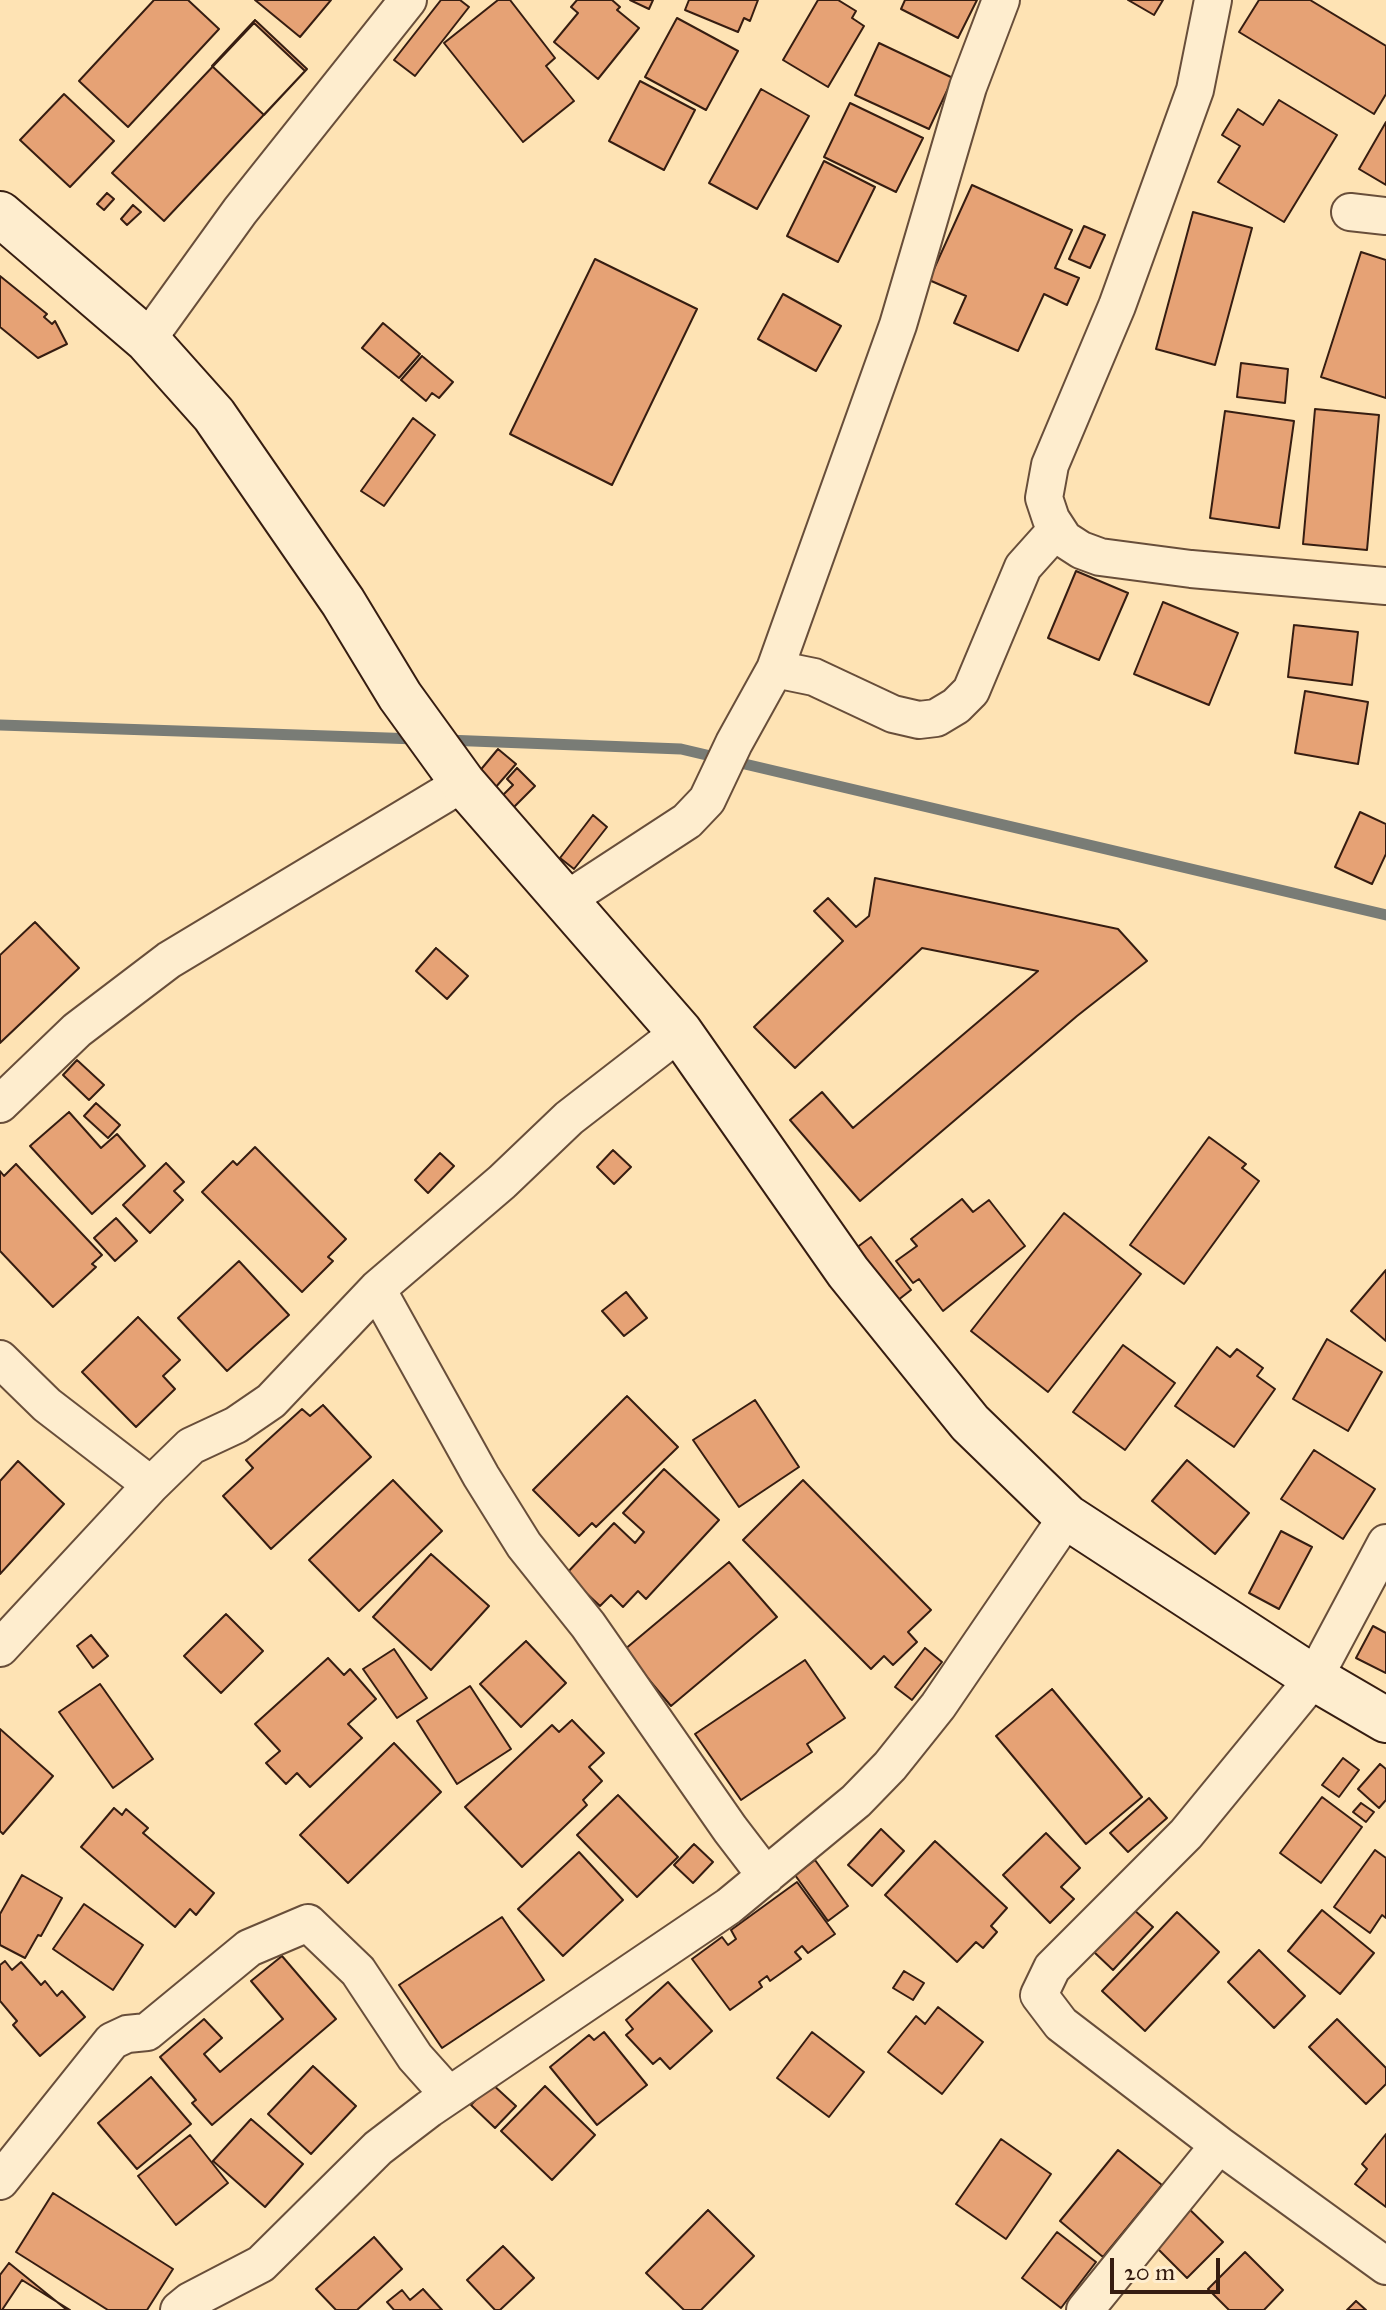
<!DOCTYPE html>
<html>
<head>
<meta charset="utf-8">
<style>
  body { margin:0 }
  #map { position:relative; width:1386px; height:2310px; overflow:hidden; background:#fee3b4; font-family:"IM FELL Great Primer",serif }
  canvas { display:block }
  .scale { position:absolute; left:1110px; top:2258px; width:110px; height:36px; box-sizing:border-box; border:4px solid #361d11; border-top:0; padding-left:10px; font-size:24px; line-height:28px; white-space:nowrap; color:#361d11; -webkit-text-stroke:6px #feedce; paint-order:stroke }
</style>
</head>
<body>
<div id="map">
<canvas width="1386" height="2310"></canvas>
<div class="scale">20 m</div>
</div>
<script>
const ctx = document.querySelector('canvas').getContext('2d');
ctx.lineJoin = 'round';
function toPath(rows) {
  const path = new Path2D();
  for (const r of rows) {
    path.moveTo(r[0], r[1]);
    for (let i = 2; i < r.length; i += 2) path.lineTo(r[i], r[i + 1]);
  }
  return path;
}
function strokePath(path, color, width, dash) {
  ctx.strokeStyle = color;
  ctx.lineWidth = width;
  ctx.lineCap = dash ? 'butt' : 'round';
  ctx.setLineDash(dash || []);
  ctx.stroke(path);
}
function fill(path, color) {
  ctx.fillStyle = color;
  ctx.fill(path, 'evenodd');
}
const stream = toPath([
  [0,725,417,739],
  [446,740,681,749,1386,915]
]);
const building = toPath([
  [154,0,188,0,219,29,128,127,79,81,154,0],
  [255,0,331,0,300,37,255,0],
  [441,0,460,0,469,7,415,76,394,60,441,0],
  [498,0,510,0,555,58,546,66,574,101,523,142,444,43,498,0],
  [577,0,612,0,620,7,617,10,639,28,598,79,554,42,578,13,571,7,577,0],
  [630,0,653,0,649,9,630,0],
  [689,0,758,0,750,21,744,18,738,32,685,10,689,0],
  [818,0,838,0,856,11,852,18,864,26,828,87,783,60,818,0],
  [905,0,977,0,958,38,901,9,905,0],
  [1128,0,1163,0,1154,15,1128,0],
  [1259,0,1310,0,1386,46,1386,94,1374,114,1239,32,1259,0],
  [677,18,738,51,706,110,645,77,677,18],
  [255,20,307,69,264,115,212,66,255,20],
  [254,23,305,71,164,221,112,173,254,23],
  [879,43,953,78,929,129,855,95,879,43],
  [640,81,695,110,664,170,609,141,640,81],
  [761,89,809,116,757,209,709,183,761,89],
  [64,94,114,141,70,187,20,140,64,94],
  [1279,100,1337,135,1284,222,1218,182,1240,146,1222,135,1238,109,1263,125,1279,100],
  [850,103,923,138,896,192,824,157,850,103],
  [1386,122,1386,185,1359,169,1386,122],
  [824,161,875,187,838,262,787,236,824,161],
  [972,185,1072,230,1055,268,1079,278,1067,305,1044,294,1018,351,954,323,966,296,929,280,972,185],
  [107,193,114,199,104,210,97,204,107,193],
  [133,205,141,212,127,225,121,219,133,205],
  [1193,212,1252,228,1215,365,1156,349,1193,212],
  [1084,226,1105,235,1090,268,1069,259,1084,226],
  [1361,252,1386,260,1386,398,1321,377,1361,252],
  [595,259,697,309,612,485,510,434,595,259],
  [0,276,47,314,44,317,52,324,55,321,67,344,38,358,0,327,0,276],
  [783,294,841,326,816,371,758,339,783,294],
  [383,323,420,354,399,378,362,348,383,323],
  [422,356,453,382,439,398,432,393,426,401,401,380,422,356],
  [1241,363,1288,369,1285,403,1237,397,1241,363],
  [1315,409,1379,415,1367,550,1303,544,1315,409],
  [1225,411,1294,421,1279,528,1210,518,1225,411],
  [413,418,435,435,384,506,361,491,413,418],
  [1076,571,1128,593,1099,660,1048,638,1076,571],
  [1163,602,1238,633,1209,705,1134,674,1163,602],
  [1294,625,1358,632,1352,685,1288,677,1294,625],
  [1305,691,1368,702,1358,764,1295,753,1305,691],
  [498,749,516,764,495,788,478,773,498,749],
  [517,768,535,786,513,808,501,797,513,785,507,779,517,768],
  [1360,812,1386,824,1386,854,1372,884,1335,867,1360,812],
  [593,815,607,827,574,869,560,858,593,815],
  [875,878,1118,929,1147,961,1077,1016,860,1201,790,1120,822,1092,853,1128,1038,971,922,948,795,1068,754,1027,843,941,814,911,828,898,856,927,869,916,875,878],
  [35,922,79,968,0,1043,0,955,35,922],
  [436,948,468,976,447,999,416,971,436,948],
  [77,1060,104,1085,89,1100,63,1075,77,1060],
  [96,1103,120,1125,108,1138,84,1116,96,1103],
  [69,1112,101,1148,117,1134,145,1166,92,1214,30,1146,69,1112],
  [1209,1137,1246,1164,1242,1168,1259,1181,1184,1284,1130,1245,1209,1137],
  [255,1147,346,1239,328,1257,333,1261,302,1292,202,1192,233,1161,237,1165,255,1147],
  [613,1150,631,1167,614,1184,597,1167,613,1150],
  [440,1153,454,1166,428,1193,415,1180,440,1153],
  [166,1163,184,1182,174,1191,183,1200,150,1233,123,1205,166,1163],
  [16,1164,102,1255,92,1264,96,1267,53,1307,0,1251,0,1171,4,1176,16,1164],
  [962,1199,973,1212,989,1200,1025,1246,943,1311,919,1279,913,1283,896,1261,917,1246,911,1239,962,1199],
  [1064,1213,1141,1274,1048,1392,971,1331,1064,1213],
  [116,1218,137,1241,115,1261,94,1238,116,1218],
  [871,1237,911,1290,893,1304,852,1251,871,1237],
  [239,1261,289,1315,227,1371,178,1318,239,1261],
  [1386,1270,1386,1341,1351,1311,1386,1270],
  [626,1292,647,1318,624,1336,602,1311,626,1292],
  [138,1317,180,1360,163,1376,175,1389,136,1427,82,1372,138,1317],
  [1327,1339,1382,1372,1348,1431,1293,1399,1327,1339],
  [1123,1345,1175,1383,1125,1450,1073,1412,1123,1345],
  [1217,1347,1230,1357,1237,1349,1263,1368,1257,1376,1275,1389,1234,1447,1175,1406,1217,1347],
  [627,1396,678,1447,596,1527,592,1523,579,1536,533,1490,627,1396],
  [755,1400,799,1467,739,1507,693,1440,755,1400],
  [323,1405,371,1457,271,1549,223,1496,253,1468,246,1460,302,1409,310,1416,323,1405],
  [1314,1450,1375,1489,1343,1539,1281,1499,1314,1450],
  [1187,1460,1249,1513,1215,1554,1152,1501,1187,1460],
  [18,1461,64,1504,0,1574,0,1481,18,1461],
  [664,1469,719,1520,646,1599,638,1591,623,1607,611,1595,600,1606,566,1574,614,1523,635,1543,644,1532,623,1513,664,1469],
  [393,1480,442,1531,359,1611,309,1560,393,1480],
  [803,1480,931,1610,908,1632,917,1642,893,1665,884,1656,871,1669,743,1540,803,1480],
  [1281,1531,1312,1547,1279,1609,1249,1593,1281,1531],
  [431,1554,489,1606,431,1670,373,1617,431,1554],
  [729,1562,777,1617,671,1706,624,1650,729,1562],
  [226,1614,263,1651,221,1693,184,1656,226,1614],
  [1373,1626,1386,1633,1386,1673,1356,1658,1373,1626],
  [91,1635,108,1656,93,1668,77,1646,91,1635],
  [526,1641,566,1683,521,1727,480,1684,526,1641],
  [925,1648,942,1662,912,1700,895,1687,925,1648],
  [394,1649,427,1698,397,1718,363,1669,394,1649],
  [328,1658,344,1675,350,1669,376,1699,348,1724,362,1738,310,1787,297,1773,286,1784,266,1763,280,1751,255,1724,328,1658],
  [805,1660,845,1718,807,1744,812,1752,741,1800,695,1734,805,1660],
  [100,1684,153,1759,113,1788,59,1712,100,1684],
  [470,1686,511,1749,457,1784,417,1721,470,1686],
  [1052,1689,1142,1797,1086,1844,996,1736,1052,1689],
  [572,1720,604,1753,589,1767,602,1781,583,1800,587,1805,522,1867,465,1807,552,1725,559,1732,572,1720],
  [0,1729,53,1776,3,1834,0,1831,0,1729],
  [394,1743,441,1792,348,1883,300,1835,394,1743],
  [1343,1758,1359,1770,1339,1797,1322,1785,1343,1758],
  [1380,1764,1386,1769,1386,1800,1379,1808,1358,1789,1380,1764],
  [618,1795,678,1857,637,1897,577,1835,618,1795],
  [1322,1797,1362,1827,1321,1883,1280,1853,1322,1797],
  [1149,1798,1167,1818,1128,1852,1110,1833,1149,1798],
  [1361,1803,1374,1812,1366,1822,1353,1812,1361,1803],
  [114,1808,122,1815,126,1809,148,1828,143,1833,214,1893,196,1915,190,1909,175,1927,81,1847,114,1808],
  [881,1829,904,1851,872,1886,848,1865,881,1829],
  [1046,1833,1080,1868,1061,1887,1074,1899,1050,1923,1003,1875,1046,1833],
  [935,1841,1007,1908,991,1926,997,1932,983,1948,976,1942,957,1962,885,1895,935,1841],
  [694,1844,713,1862,693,1883,674,1865,694,1844],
  [1375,1850,1386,1858,1386,1918,1382,1915,1370,1933,1334,1907,1375,1850],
  [579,1852,623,1900,563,1956,518,1909,579,1852],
  [815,1860,848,1906,828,1921,795,1875,815,1860],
  [22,1875,62,1898,41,1936,38,1935,25,1958,0,1945,0,1914,22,1875],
  [797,1882,835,1934,808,1953,802,1946,795,1952,801,1959,770,1981,767,1976,759,1982,762,1987,730,2010,692,1959,722,1937,728,1945,736,1939,731,1930,797,1882],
  [84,1904,143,1945,113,1990,53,1949,84,1904],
  [1133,1909,1153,1927,1113,1970,1094,1952,1133,1909],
  [1322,1910,1374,1953,1340,1994,1288,1951,1322,1910],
  [1177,1912,1219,1952,1145,2031,1102,1991,1177,1912],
  [502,1917,544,1980,442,2048,399,1985,502,1917],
  [1259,1950,1305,1996,1274,2028,1228,1982,1259,1950],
  [282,1956,336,2019,212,2125,192,2103,196,2100,160,2057,204,2019,222,2038,204,2054,220,2072,283,2019,251,1981,282,1956],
  [5,1961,12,1970,21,1962,41,1985,45,1981,57,1996,62,1991,85,2017,40,2056,13,2025,17,2021,0,2001,0,1965,5,1961],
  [904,1971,924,1983,913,2000,893,1988,904,1971],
  [668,1982,712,2031,670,2069,660,2058,653,2064,626,2035,633,2029,626,2020,668,1982],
  [938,2007,983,2042,942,2094,888,2052,916,2016,925,2024,938,2007],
  [1337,2019,1386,2068,1386,2084,1366,2104,1309,2047,1337,2019],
  [604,2032,647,2085,597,2125,550,2067,589,2035,594,2040,604,2032],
  [812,2032,864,2072,829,2117,777,2078,812,2032],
  [313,2066,356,2106,311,2154,268,2114,313,2066],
  [151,2077,191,2124,137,2169,98,2123,151,2077],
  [491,2083,516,2106,495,2128,471,2105,491,2083],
  [545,2086,595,2135,552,2180,501,2131,545,2086],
  [251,2119,303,2164,265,2207,213,2161,251,2119],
  [1386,2134,1386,2207,1355,2184,1367,2169,1362,2164,1386,2134],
  [190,2135,228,2183,176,2225,138,2176,190,2135],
  [1001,2139,1051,2174,1006,2239,956,2204,1001,2139],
  [1118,2150,1162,2185,1103,2257,1060,2221,1118,2150],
  [53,2193,173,2269,147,2310,108,2310,16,2252,53,2193],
  [1184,2204,1223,2242,1187,2278,1148,2239,1184,2204],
  [708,2210,754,2256,701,2310,684,2310,646,2273,708,2210],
  [1057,2232,1096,2262,1061,2308,1022,2278,1057,2232],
  [374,2237,402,2269,357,2310,336,2310,316,2289,374,2237],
  [503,2246,534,2278,500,2310,495,2310,467,2280,503,2246],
  [1245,2252,1283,2290,1264,2310,1229,2310,1208,2289,1245,2252],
  [9,2263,67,2310,0,2310,0,2275,9,2263],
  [22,2280,70,2310,2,2310,22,2280],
  [423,2289,442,2310,394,2310,387,2302,402,2290,410,2300,423,2289],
  [1356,2301,1366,2310,1347,2310,1356,2301]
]);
const street = toPath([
  [1213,0,1195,90,1117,306,1050,465,1044,498,1051,519,1064,539,1081,550,1100,557,1191,569,1386,586],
  [1350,212,1386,216],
  [147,340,240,211,408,0],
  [775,669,814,677,893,714,919,720,936,718,956,706,971,691,1023,567,1057,529],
  [566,900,687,821,707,800,734,743,775,669,898,325,968,87,1001,0],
  [0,1104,77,1030,169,960,463,783],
  [377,1289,481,1476,524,1545,588,1625,730,1829,766,1876],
  [0,1359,47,1405,151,1485],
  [1386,1543,1314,1678,1186,1834,1052,1968,1039,1995,1061,2024,1219,2145,1386,2266],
  [0,1648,151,1485,191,1446,236,1425,271,1401,377,1289,502,1182,569,1118,680,1032],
  [0,2181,112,2041,127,2034,147,2032,249,1948,308,1923,358,1971,415,2057,449,2095],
  [179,2310,190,2301,261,2264,378,2148,429,2109,729,1906,856,1801,890,1766,938,1706,1067,1517],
  [1085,2310,1219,2145]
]);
const secondary = toPath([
  [0,214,147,340,214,415,343,602,400,696,463,783,680,1032,848,1272,970,1423,1067,1517,1314,1678,1386,1720]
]);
strokePath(stream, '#797c76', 11);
fill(building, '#e6a275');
strokePath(building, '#361d11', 2);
strokePath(street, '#684e3a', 40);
strokePath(secondary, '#361d11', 48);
strokePath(street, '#feedce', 36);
strokePath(secondary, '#feedce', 44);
</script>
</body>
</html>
